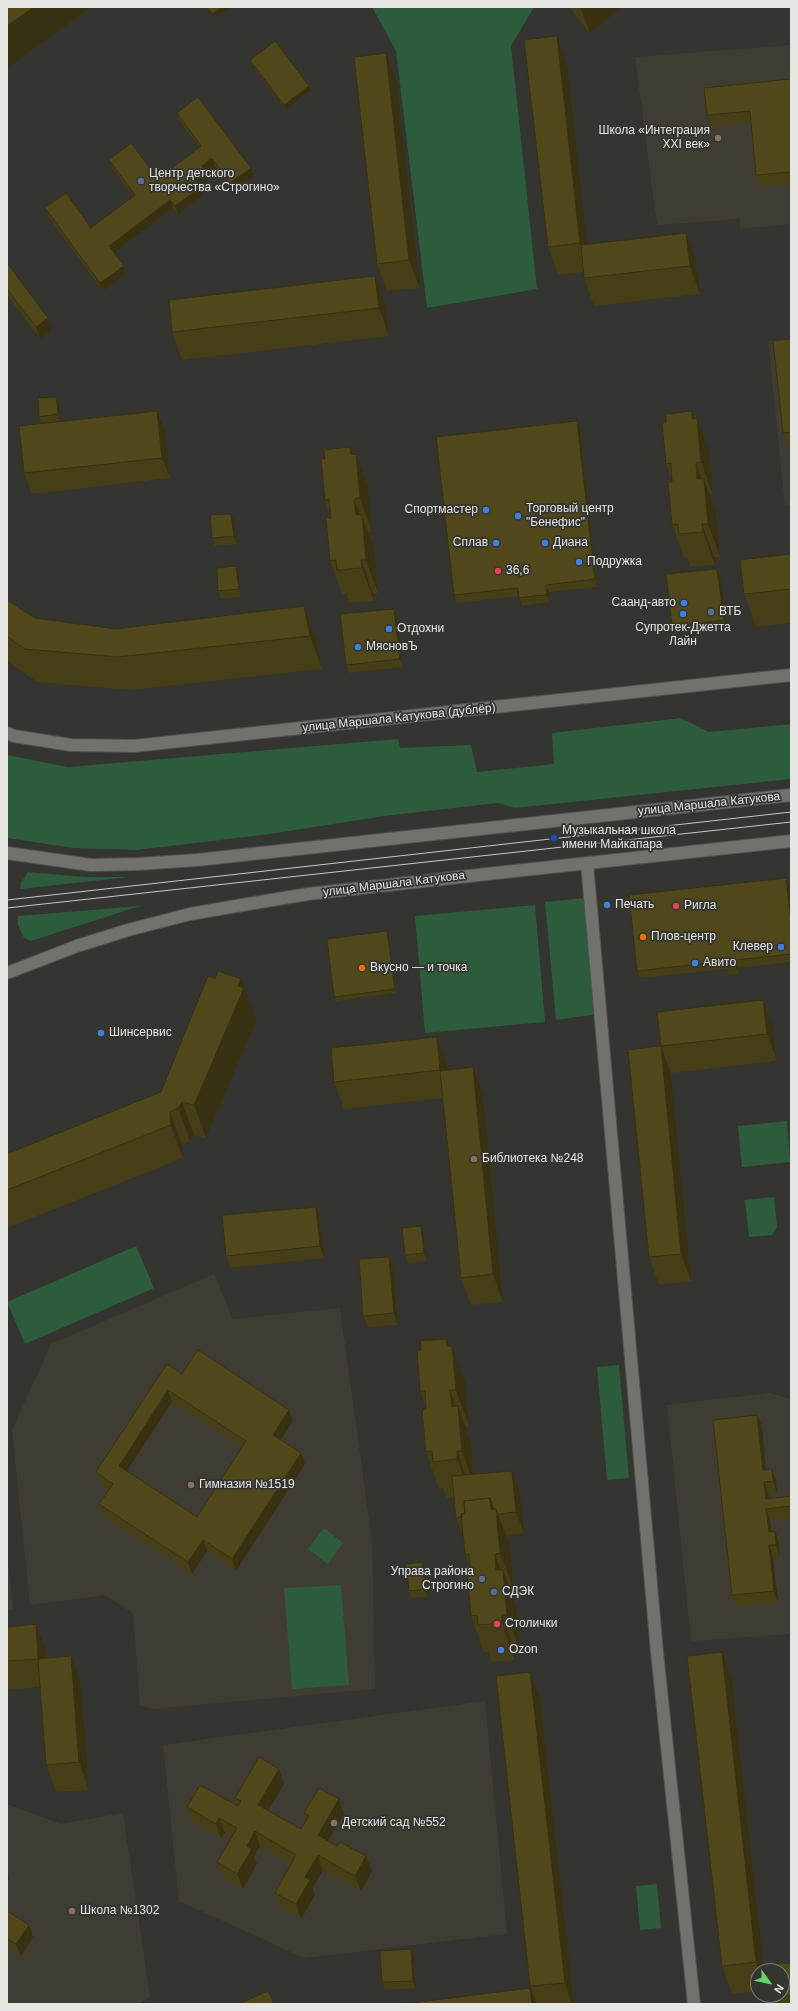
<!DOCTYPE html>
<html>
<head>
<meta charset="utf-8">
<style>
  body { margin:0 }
  #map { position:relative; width:798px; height:2011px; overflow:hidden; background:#343430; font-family:Helvetica,sans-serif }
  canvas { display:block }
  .frame { position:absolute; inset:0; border:8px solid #e6e6e3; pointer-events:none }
  .north { position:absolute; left:750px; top:1963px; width:40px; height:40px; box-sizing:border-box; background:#343430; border:1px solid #7b7b78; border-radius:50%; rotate:123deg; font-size:11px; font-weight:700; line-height:16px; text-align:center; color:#e6e6e3 }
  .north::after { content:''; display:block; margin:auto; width:14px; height:18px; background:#65d467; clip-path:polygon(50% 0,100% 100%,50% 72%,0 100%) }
</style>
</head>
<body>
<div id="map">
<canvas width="798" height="2011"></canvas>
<div class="frame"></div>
<div class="north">N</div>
</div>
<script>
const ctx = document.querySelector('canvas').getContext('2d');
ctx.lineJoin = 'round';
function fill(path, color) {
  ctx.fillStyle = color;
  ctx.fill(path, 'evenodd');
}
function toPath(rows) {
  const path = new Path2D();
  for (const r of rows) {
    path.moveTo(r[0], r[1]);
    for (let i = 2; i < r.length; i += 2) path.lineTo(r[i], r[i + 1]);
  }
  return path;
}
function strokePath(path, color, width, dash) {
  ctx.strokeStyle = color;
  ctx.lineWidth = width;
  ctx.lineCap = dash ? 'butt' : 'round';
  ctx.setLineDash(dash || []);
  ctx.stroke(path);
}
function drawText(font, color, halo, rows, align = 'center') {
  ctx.font = font + ' Helvetica,sans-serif';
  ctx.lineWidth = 3.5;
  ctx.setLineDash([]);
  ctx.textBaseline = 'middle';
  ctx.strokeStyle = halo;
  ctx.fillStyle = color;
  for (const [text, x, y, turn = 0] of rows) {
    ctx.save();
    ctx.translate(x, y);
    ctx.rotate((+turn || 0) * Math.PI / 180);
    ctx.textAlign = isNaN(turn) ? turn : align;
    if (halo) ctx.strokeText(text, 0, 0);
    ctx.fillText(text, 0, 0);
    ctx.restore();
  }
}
const built = toPath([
  [791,45,791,224,741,229,739,219,657,225,635,57],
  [791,338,791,504,785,505,768,341],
  [214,1274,233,1319,340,1308,372,1541,375,1689,152,1709,140,1705,133,1613,105,1595,30,1605,12,1430,51,1344],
  [769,1393,791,1399,791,1634,691,1641,667,1405],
  [7,1551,13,1610,7,1610],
  [485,1701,507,1934,304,1958,179,1901,163,1745],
  [7,1804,61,1824,123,1813,150,1997,139,2004,7,2004]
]);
const green = toPath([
  [372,7,534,7,511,46,537,289,427,308,396,51],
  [681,718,709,732,791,724,791,779,515,808,497,803,384,816,270,834,137,850,73,848,7,838,7,755,68,767,398,739,400,748,471,745,477,772,554,764,552,733],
  [28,872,85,877,129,877,20,889,21,883],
  [585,898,596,1012,592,1015,556,1020,545,902],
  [535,905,545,1022,425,1033,415,916],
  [140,906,31,941,24,938,18,925,18,916],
  [787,1121,790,1162,742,1167,738,1126],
  [774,1197,777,1227,772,1235,749,1237,745,1200],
  [136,1246,154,1288,25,1344,7,1302],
  [619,1365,629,1478,607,1480,597,1367],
  [324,1528,343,1543,328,1564,308,1549],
  [341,1585,349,1685,292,1689,284,1588],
  [657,1884,661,1928,640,1930,636,1886]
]);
const street = toPath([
  [7,733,14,736,71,745,134,746,791,675],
  [587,863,657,1652,694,2004]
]);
const secondary = toPath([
  [7,853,91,865,138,864,197,860,791,795],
  [7,973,77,946,128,930,190,914,248,904,308,894,496,873,791,841]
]);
const tram = toPath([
  [7,900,791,812],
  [7,908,791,822]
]);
const wall = toPath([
  [206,7,231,7,213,18],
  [569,7,622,7,590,33],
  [386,53,396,81,420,288,387,291,377,264],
  [250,60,309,86,311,90,286,109,251,64],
  [567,64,587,244,696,261,700,294,594,306,584,278,584,272,558,275,548,247],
  [791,79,791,183,760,187,756,175,751,123,711,126,707,115],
  [177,113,254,175,233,191,215,166,207,172,209,179,200,187,203,195,178,214,173,208,114,252,124,266,126,273,103,291,48,216,45,208,91,228,134,197,112,167,109,160,158,179,200,148,179,120],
  [7,263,48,318,52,329,40,339,7,295],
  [375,276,385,303,389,336,182,360,172,332],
  [791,339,791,447,788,448,783,433],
  [56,397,59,405,60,422,165,432,170,478,32,494,24,473,42,424,39,417],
  [694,418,709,451,713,495,710,496,716,512,720,557,714,557,715,565,691,567,687,557,684,558,672,525,672,480,666,464],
  [577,421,580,429,597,587,549,592,550,602,535,604,522,606,519,596,456,603,454,595],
  [350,447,353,454,356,454,368,487,372,531,368,532,374,548,378,593,373,593,374,601,349,603,346,593,342,594,330,561,330,516,325,500,325,459],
  [234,521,237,544,215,546,212,538],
  [791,554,791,623,756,627,744,594],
  [236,566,239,574,241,597,221,599,218,591],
  [720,576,727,627,675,634,672,626],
  [7,600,35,618,116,629,304,606,316,639,322,669,130,690,37,682,7,661],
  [394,609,397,616,403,667,349,673,346,665],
  [786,878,789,886,791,902,791,962,738,968,739,974,729,975,727,969,640,978,637,971],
  [388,935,396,993,336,1001,334,997],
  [253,1012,253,1013,256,1021,206,1138,194,1135,190,1141,182,1145,183,1158,7,1228,7,1154,161,1092],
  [773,1028,777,1061,671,1073,661,1046],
  [437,1037,447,1064,447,1070,483,1095,503,1302,471,1305,461,1278,443,1098,344,1109,334,1082],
  [661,1046,671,1074,691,1281,659,1285,649,1257],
  [316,1207,320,1218,324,1258,230,1268,226,1256],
  [424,1234,427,1261,408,1263,405,1255],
  [389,1257,393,1268,398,1325,368,1327,363,1316],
  [449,1346,465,1382,469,1426,465,1427,471,1443,474,1474,512,1471,520,1492,524,1533,506,1535,510,1546,514,1590,510,1590,516,1606,520,1651,515,1652,515,1660,491,1662,488,1652,484,1652,471,1616,471,1571,465,1554,464,1538,456,1518,454,1498,447,1498,443,1488,439,1489,426,1452,426,1408,420,1391],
  [182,1374,289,1410,293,1421,281,1440,305,1464,236,1571,207,1551,192,1574,104,1516,99,1504,109,1490,100,1484,96,1472],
  [172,1402,242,1447,197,1517,127,1471],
  [757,1415,762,1426,766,1470,772,1469,776,1480,777,1492,768,1493,769,1499,791,1496,791,1518,770,1520,772,1531,775,1531,779,1542,780,1556,773,1557,778,1602,736,1607,732,1595],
  [425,1569,428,1597,411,1598,409,1591],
  [7,1627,46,1651,47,1658,81,1683,89,1790,56,1792,46,1765,40,1687,7,1690],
  [530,1672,540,1700,574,2004,537,2004,530,1986],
  [732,1680,763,1964,791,1963,791,2004,765,2004,762,1997,782,1971,758,1971,758,1991,732,1994,722,1966],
  [279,1769,284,1784,268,1811,301,1829,306,1820,304,1813,339,1799,344,1814,328,1841,337,1846,366,1856,372,1871,361,1891,323,1870,313,1888,315,1895,301,1919,280,1907,275,1893,291,1864,260,1846,254,1856,257,1864,243,1889,222,1877,217,1862,232,1837,225,1833,221,1838,193,1822,187,1807,238,1806,235,1798],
  [7,1911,33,1937,21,1956,7,1947],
  [414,1957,416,1988,385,1990,382,1982]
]);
const shadedWall = toPath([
  [34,7,91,7,7,68,7,26],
  [223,7,231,7,213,18,212,14],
  [580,7,622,7,590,33],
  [557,36,567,64,590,271,580,243],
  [386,53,396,81,420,288,409,260],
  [309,86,311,90,286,109,284,105],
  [212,158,215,166,207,172,209,179,198,188,195,180,202,166],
  [251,168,254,175,233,191,230,183],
  [200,188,203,195,178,214,175,206],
  [170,200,173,208,112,254,109,246],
  [686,233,696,261,700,294,690,266],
  [124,266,126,273,103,291,100,283],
  [375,276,385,303,389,336,379,308],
  [48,318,52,329,40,339,36,327],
  [56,397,59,405,60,422,58,414],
  [157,411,165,432,170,478,162,458],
  [692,411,698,430,697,418,709,451,713,495,701,462,692,419],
  [577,421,580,429,597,587,595,579],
  [350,447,357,466,356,454,368,487,372,531,360,498,351,455],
  [696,463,704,486,704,479,716,512,720,557,708,524,697,479],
  [354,499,363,521,362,515,374,548,378,593,366,560,356,515],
  [231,514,234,521,237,544,234,536],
  [702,524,714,557,715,565,703,532],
  [361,560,373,593,374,601,362,568],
  [236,566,239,574,241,597,239,589],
  [717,569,720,576,727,627,724,620],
  [546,585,549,592,550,602,547,595],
  [304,606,316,639,322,669,310,636],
  [394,609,397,616,403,667,400,659],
  [786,878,789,886,791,902,791,921],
  [387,931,388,935,396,993,395,989],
  [735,960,738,968,739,974,736,966],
  [241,979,253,1012,253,1013,256,1021,206,1138,194,1105],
  [763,1000,773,1028,777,1061,767,1034],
  [437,1037,447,1064,450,1097,440,1070],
  [661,1046,671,1074,691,1281,681,1254],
  [473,1067,483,1095,503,1302,493,1274],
  [182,1102,194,1135,190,1141,178,1108],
  [170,1112,182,1145,183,1158,171,1125],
  [316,1207,320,1218,324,1258,320,1246],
  [421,1226,424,1234,427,1261,424,1253],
  [389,1257,393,1268,398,1325,394,1313],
  [446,1339,453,1358,452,1346,465,1382,469,1426,456,1390,447,1346],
  [168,1390,172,1402,123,1477,119,1466],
  [450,1390,458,1413,458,1406,471,1443,475,1488,462,1451,452,1407],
  [289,1410,293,1421,277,1446,273,1435],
  [757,1415,762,1426,767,1481,763,1470],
  [457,1451,470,1488,471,1496,457,1459],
  [301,1453,305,1464,236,1571,232,1559],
  [772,1469,776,1480,777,1492,773,1481],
  [512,1471,520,1492,524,1533,516,1512],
  [764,1482,768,1493,770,1508,766,1499],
  [490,1498,496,1509,510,1546,514,1590,500,1553,491,1510],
  [766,1509,770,1520,773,1543,769,1532],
  [775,1531,779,1542,780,1556,776,1545],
  [203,1540,207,1551,192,1574,188,1562],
  [769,1545,773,1557,778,1602,774,1591],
  [495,1554,503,1577,503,1570,516,1606,520,1651,507,1615,496,1570],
  [422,1562,425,1569,428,1597,425,1589],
  [502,1615,515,1652,515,1660,502,1623],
  [36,1624,46,1651,48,1686,38,1659],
  [722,1652,732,1680,764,1971,760,1971,756,1962],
  [71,1656,81,1683,89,1790,79,1762],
  [530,1672,540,1700,574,2004,572,2004,565,1983],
  [279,1769,284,1784,263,1819,258,1805],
  [339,1799,344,1814,323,1850,318,1835],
  [219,1818,225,1833,221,1838,216,1824],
  [255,1831,260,1846,254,1856,257,1864,243,1889,237,1874,247,1846],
  [318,1855,323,1870,313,1888,315,1895,301,1919,296,1904,305,1877],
  [366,1856,372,1871,361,1891,355,1876],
  [7,1873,9,1878,7,1881],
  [29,1925,33,1937,21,1956,16,1944],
  [411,1949,414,1957,416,1988,413,1981],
  [530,1988,536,2004,532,2004]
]);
const building = toPath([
  [7,7,34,7,7,26,7,7],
  [207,7,223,7,212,14,207,7],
  [557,36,580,243,548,247,524,40,557,36],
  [275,41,309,86,284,105,250,60,275,41],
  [386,53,409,260,377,264,354,57,386,53],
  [791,79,791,172,756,175,750,111,707,115,704,88,791,79],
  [198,97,251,168,230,183,212,158,202,166,207,172,195,180,200,188,175,206,170,200,109,246,124,266,100,283,45,208,66,193,91,228,135,195,109,160,131,143,158,179,201,146,177,113,198,97],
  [686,233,690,266,584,278,581,245,686,233],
  [7,263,48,318,36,327,7,289,7,263],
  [375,276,379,308,172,332,169,300,375,276],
  [791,339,791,432,783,433,773,341,791,339],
  [56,397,58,414,39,417,38,398,56,397],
  [157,411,162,458,24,473,19,426,157,411],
  [692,411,692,419,697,418,701,462,696,463,697,479,704,479,708,524,702,524,703,532,679,534,678,524,672,525,668,482,672,482,671,463,666,464,662,423,666,423,666,414,692,411],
  [577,421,595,579,546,585,547,595,533,596,519,598,518,588,454,595,436,437,577,421],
  [350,447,351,455,356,454,360,498,354,499,356,515,362,515,366,560,361,560,362,568,337,570,336,560,330,561,326,518,331,518,329,499,325,500,321,459,325,459,324,450,350,447],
  [231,514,234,536,212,538,210,515,231,514],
  [791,554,791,589,744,594,740,560,791,554],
  [236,566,239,589,218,591,217,568,236,566],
  [717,569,724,620,672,626,666,574,717,569],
  [7,600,35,618,116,629,304,606,310,636,118,657,25,649,7,636,7,600],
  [394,609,400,659,346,665,340,614,394,609],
  [786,878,791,921,791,954,735,960,736,966,726,967,726,961,637,971,629,895,786,878],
  [387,931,395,989,334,997,327,939,387,931],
  [218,971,241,979,238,986,244,988,194,1105,182,1102,178,1108,170,1112,171,1125,7,1190,7,1154,161,1092,208,976,215,979,218,971],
  [763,1000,767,1034,661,1046,657,1012,763,1000],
  [437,1037,440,1070,334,1082,331,1048,437,1037],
  [661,1046,681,1254,649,1257,628,1050,661,1046],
  [473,1067,493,1274,461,1278,440,1071,473,1067],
  [316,1207,320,1246,226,1256,222,1215,316,1207],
  [421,1226,424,1253,405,1255,402,1228,421,1226],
  [389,1257,394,1313,363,1316,359,1259,389,1257],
  [446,1339,447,1346,452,1346,456,1390,450,1390,452,1407,458,1406,462,1451,457,1451,457,1459,433,1462,432,1451,426,1452,422,1410,426,1409,425,1391,420,1391,417,1351,421,1350,420,1341,446,1339],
  [198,1350,289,1410,273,1435,301,1453,232,1559,203,1540,188,1562,99,1504,113,1484,96,1472,167,1364,182,1374,198,1350],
  [168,1390,246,1441,197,1517,119,1466,168,1390],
  [757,1415,763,1470,772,1469,773,1481,764,1482,766,1499,791,1496,791,1506,766,1509,769,1532,775,1531,776,1545,769,1545,774,1591,732,1595,713,1420,757,1415],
  [512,1471,516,1512,498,1514,496,1509,494,1509,490,1498,464,1501,465,1514,461,1514,462,1517,456,1518,452,1476,512,1471],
  [490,1498,491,1510,496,1509,500,1553,495,1554,496,1570,503,1570,507,1615,502,1615,502,1623,478,1625,477,1615,471,1616,467,1573,471,1573,469,1554,465,1554,461,1514,465,1514,464,1501,490,1498],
  [422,1562,425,1589,409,1591,406,1564,422,1562],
  [36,1624,38,1659,71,1656,79,1762,46,1765,38,1659,7,1661,7,1627,36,1624],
  [722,1652,756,1962,722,1966,687,1656,722,1652],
  [530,1672,565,1983,530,1986,496,1676,530,1672],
  [259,1757,279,1769,258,1805,301,1829,309,1816,304,1813,319,1788,339,1799,318,1835,337,1846,340,1842,366,1856,355,1876,318,1855,305,1877,310,1880,296,1904,275,1893,296,1855,255,1831,247,1846,252,1849,237,1874,217,1862,237,1828,219,1818,216,1824,187,1807,200,1785,238,1806,241,1801,235,1798,259,1757],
  [7,1911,29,1925,16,1944,7,1938,7,1911],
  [411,1949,413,1981,382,1982,380,1951,411,1949],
  [791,1963,791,1995,762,1997,762,1995,782,1995,782,1971,761,1971,761,1964,791,1963],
  [530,1988,532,2004,403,2004,530,1988],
  [268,1991,274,2004,239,2004,268,1991]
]);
const markers = [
  [718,138,4,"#8d6e63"],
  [141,181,4,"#5c6f8a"],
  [486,510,4,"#3f7fe0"],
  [518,516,4,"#3f7fe0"],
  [496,543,4,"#3f7fe0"],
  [545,543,4,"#3f7fe0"],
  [579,562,4,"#3f7fe0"],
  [498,571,4,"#e0444e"],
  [684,603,4,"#3f7fe0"],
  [711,612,4,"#5c6f8a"],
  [683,614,4,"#3f7fe0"],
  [389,629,4,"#3f7fe0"],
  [358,647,4,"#3f7fe0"],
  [554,838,4,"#1a4fb4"],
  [607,905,4,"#3f7fe0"],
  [676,906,4,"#e0444e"],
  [643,937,4,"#e8710a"],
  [781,947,4,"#3f7fe0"],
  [695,963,4,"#3f7fe0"],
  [362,968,4,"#e8710a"],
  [101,1033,4,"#3f7fe0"],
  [474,1159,4,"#8d6e63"],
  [191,1485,4,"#8d6e63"],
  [482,1579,4,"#5c6f8a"],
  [494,1592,4,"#5c6f8a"],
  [497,1624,4,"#e0444e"],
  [501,1650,4,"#3f7fe0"],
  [334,1823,4,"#8d6e63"],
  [72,1911,4,"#8d6e63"]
];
const poiNames = [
  ["Школа «Интеграция",710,131,"right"],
  ["XXI век»",710,145,"right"],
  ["Центр детского",149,174],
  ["творчества «Строгино»",149,188],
  ["Торговый центр",526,509],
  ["\"Бенефис\"",526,523],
  ["Спортмастер",478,510,"right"],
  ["Сплав",488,543,"right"],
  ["Диана",553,543],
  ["Подружка",587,562],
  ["36,6",506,571],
  ["Саанд-авто",676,603,"right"],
  ["ВТБ",719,612],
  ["Супротек-Джетта",683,628,"center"],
  ["Лайн",683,642,"center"],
  ["Отдохни",397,629],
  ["МясновЪ",366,647],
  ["Музыкальная школа",562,831],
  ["имени Майкапара",562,845],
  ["Печать",615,905],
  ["Ригла",684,906],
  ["Плов-центр",651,937],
  ["Клевер",773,947,"right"],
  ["Авито",703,963],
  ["Вкусно — и точка",370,968],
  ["Шинсервис",109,1033],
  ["Библиотека №248",482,1159],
  ["Гимназия №1519",199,1485],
  ["Управа района",474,1572,"right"],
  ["Строгино",474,1586,"right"],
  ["СДЭК",502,1592],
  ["Столички",505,1624],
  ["Ozon",509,1650],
  ["Детский сад №552",342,1823],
  ["Школа №1302",80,1911]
];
const streetNames = [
  ["улица Маршала Катукова (дублёр)",399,718,-6],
  ["улица Маршала Катукова",709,804,-6],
  ["улица Маршала Катукова",394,884,-7]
];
fill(built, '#3f3d33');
fill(green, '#2c5c3c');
strokePath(street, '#51514d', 14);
strokePath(secondary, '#51514d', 14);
strokePath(street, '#72726d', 12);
strokePath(secondary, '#72726d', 12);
strokePath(tram, '#c7c7c4', 1);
fill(wall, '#453e17');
fill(shadedWall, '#383213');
fill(building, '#50481b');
strokePath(building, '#383213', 1);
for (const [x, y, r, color] of markers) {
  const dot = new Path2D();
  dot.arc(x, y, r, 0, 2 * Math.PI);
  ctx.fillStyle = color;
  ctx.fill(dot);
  strokePath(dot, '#343430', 1.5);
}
drawText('12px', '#e6e6e3', '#343430', poiNames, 'left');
drawText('12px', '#e6e6e3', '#343430', streetNames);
</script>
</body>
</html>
